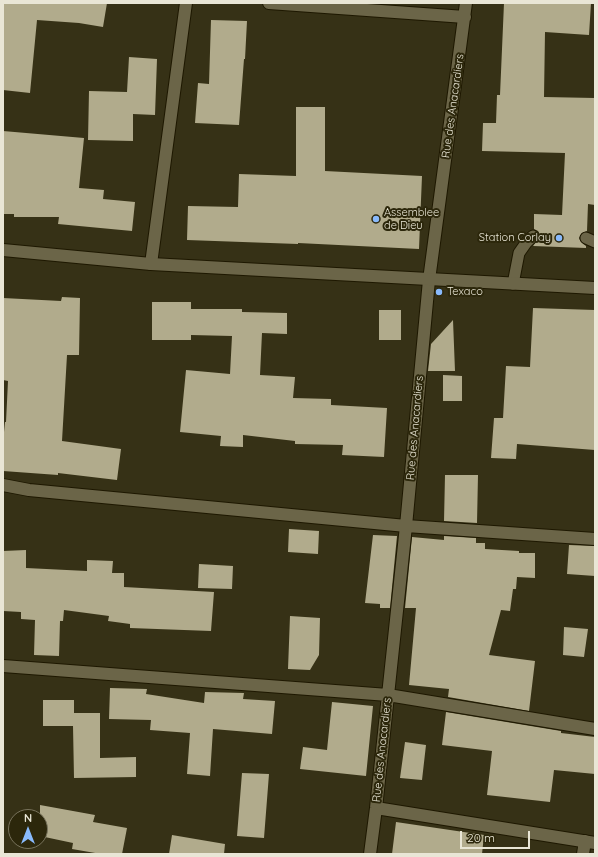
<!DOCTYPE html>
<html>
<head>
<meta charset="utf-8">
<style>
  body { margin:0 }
  #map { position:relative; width:598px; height:857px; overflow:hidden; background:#363116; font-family:Quicksand,sans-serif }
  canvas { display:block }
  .frame { position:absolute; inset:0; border:4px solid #e9e6d6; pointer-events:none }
  .north { position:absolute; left:8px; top:809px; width:40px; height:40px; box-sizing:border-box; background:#2c270b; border:1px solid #78735c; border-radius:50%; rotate:0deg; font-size:11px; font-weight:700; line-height:16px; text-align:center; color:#e9e6d6 }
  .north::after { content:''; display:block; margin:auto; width:14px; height:18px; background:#89bafc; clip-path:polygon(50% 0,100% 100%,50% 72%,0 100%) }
  .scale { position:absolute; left:460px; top:831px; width:70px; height:18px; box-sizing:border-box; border:2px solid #e9e6d6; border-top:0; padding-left:5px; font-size:12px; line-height:14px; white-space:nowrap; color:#e9e6d6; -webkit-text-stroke:3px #2c270b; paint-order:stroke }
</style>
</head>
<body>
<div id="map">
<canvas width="598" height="857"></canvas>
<div class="frame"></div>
<div class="north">N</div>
<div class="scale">20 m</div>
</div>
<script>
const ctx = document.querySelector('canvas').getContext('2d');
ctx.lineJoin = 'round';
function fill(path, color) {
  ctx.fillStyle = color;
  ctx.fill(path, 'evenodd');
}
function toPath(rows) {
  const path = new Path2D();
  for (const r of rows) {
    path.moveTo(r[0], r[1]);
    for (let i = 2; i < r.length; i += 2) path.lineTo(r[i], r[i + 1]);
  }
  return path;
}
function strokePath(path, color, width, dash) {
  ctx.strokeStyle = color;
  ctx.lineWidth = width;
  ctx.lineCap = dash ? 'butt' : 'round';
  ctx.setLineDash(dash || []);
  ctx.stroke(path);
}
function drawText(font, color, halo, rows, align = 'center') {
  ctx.font = font + ' Quicksand,sans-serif';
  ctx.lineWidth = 4;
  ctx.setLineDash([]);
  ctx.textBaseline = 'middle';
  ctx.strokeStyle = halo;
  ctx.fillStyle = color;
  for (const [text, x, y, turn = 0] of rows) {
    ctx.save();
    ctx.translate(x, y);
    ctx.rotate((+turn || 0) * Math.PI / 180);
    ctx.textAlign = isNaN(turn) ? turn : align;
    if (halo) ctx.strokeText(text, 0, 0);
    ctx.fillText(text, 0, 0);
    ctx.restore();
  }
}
const building = toPath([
  [3,3,107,3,103,27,79,23,37,20,30,93,3,90],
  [504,3,591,3,589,35,545,32,544,97,595,98,595,205,588,204,587,231,582,233,579,238,581,242,586,246,586,248,533,246,540,237,538,231,534,229,534,214,562,215,565,153,482,151,483,123,496,123,497,95,500,95],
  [211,20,247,21,245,59,244,59,239,125,195,123,198,83,209,84],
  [129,57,157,59,155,115,133,114,133,141,88,140,89,91,127,92],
  [296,107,325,107,325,171,422,176,419,249,298,243,298,244,187,240,188,206,238,207,239,174,296,176],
  [3,131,84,138,79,188,104,190,103,199,135,202,132,231,58,224,59,217,14,217,14,214,3,214],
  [62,297,80,298,79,355,67,355,62,441,121,449,117,480,58,473,58,475,3,471,3,442,5,422,6,422,8,381,3,380,3,298,61,301],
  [152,302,191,302,191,309,242,309,242,312,287,313,287,334,262,333,260,375,295,377,293,398,331,399,331,405,387,408,384,457,342,455,343,445,295,444,295,441,243,435,243,447,220,446,221,436,180,432,186,370,230,374,232,336,191,335,191,340,152,340],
  [533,308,595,310,595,450,517,444,516,459,491,458,494,418,503,418,506,366,530,367],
  [379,310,401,310,401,340,379,340],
  [453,320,455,371,428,371,431,344],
  [443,375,462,376,462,401,443,401],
  [445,475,478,475,477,523,444,521],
  [289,529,319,531,318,554,288,552],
  [373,535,397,536,390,608,380,608,380,604,365,603],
  [444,536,476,538,476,543,485,543,485,549,519,551,519,553,535,553,535,578,517,577,516,589,513,589,510,611,501,610,489,655,535,661,529,711,448,697,449,689,409,685,416,608,405,608,412,537,444,540],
  [569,545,595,546,595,576,567,574],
  [26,550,26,568,87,571,87,560,113,561,112,573,124,573,124,587,214,592,211,631,130,628,130,624,108,621,109,616,64,610,63,621,60,621,59,656,34,655,35,620,21,619,21,612,3,611,3,551],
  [199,564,233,566,232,589,198,588],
  [290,616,320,618,319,655,310,670,288,669],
  [564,627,588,629,584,657,563,655],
  [110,688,147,689,146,694,204,703,205,692,244,693,243,699,275,701,272,734,213,729,210,776,187,774,190,733,150,730,151,720,109,719],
  [43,700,74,700,74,713,100,713,100,758,136,757,136,777,74,778,73,726,43,726],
  [332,702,373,706,366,776,300,769,303,747,327,750],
  [446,712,561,731,561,733,595,737,595,774,554,770,550,802,487,795,492,751,442,745],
  [405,742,426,745,422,780,400,778],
  [242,773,269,774,264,838,237,836],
  [40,805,95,815,93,822,127,828,122,854,101,854,72,849,73,843,40,836],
  [396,822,484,835,482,854,392,854],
  [172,835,225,844,224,854,169,854]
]);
const service = toPath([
  [586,238,595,242],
  [513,284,519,253,526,243,533,236]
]);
const minor = toPath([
  [269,3,465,17],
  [151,264,186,3],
  [3,485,29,490,406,526,595,539],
  [3,666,388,695,595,729],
  [376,808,595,843],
  [370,854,376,808,406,526,429,280,466,3],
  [583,854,585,841]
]);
const tertiary = toPath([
  [3,250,151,264,595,288]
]);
const markers = [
  [376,219,4,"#89bafc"],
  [559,238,4,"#89bafc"],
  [439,292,4,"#89bafc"]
];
const streetNames = [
  ["Rue des Anacardiers",453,106,-82],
  ["Rue des Anacardiers",415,428,-85],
  ["Rue des Anacardiers",382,750,-84]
];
const poiNames = [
  ["Assemblee",384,213],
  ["de Dieu",384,226],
  ["Station Corlay",551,238,"right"],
  ["Texaco",447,292]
];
fill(building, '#b1ab8c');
strokePath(service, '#1e1800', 13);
strokePath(minor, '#1e1800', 14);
strokePath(tertiary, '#1e1800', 14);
strokePath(service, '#6b6548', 11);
strokePath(minor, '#6b6548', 12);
strokePath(tertiary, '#6b6548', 12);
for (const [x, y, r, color] of markers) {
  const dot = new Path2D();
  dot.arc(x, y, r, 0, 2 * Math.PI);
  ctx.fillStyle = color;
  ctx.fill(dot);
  strokePath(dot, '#2c270b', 1.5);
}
drawText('11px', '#e9e6d6', '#2c270b', streetNames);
drawText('11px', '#e9e6d6', '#2c270b', poiNames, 'left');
</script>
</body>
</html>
